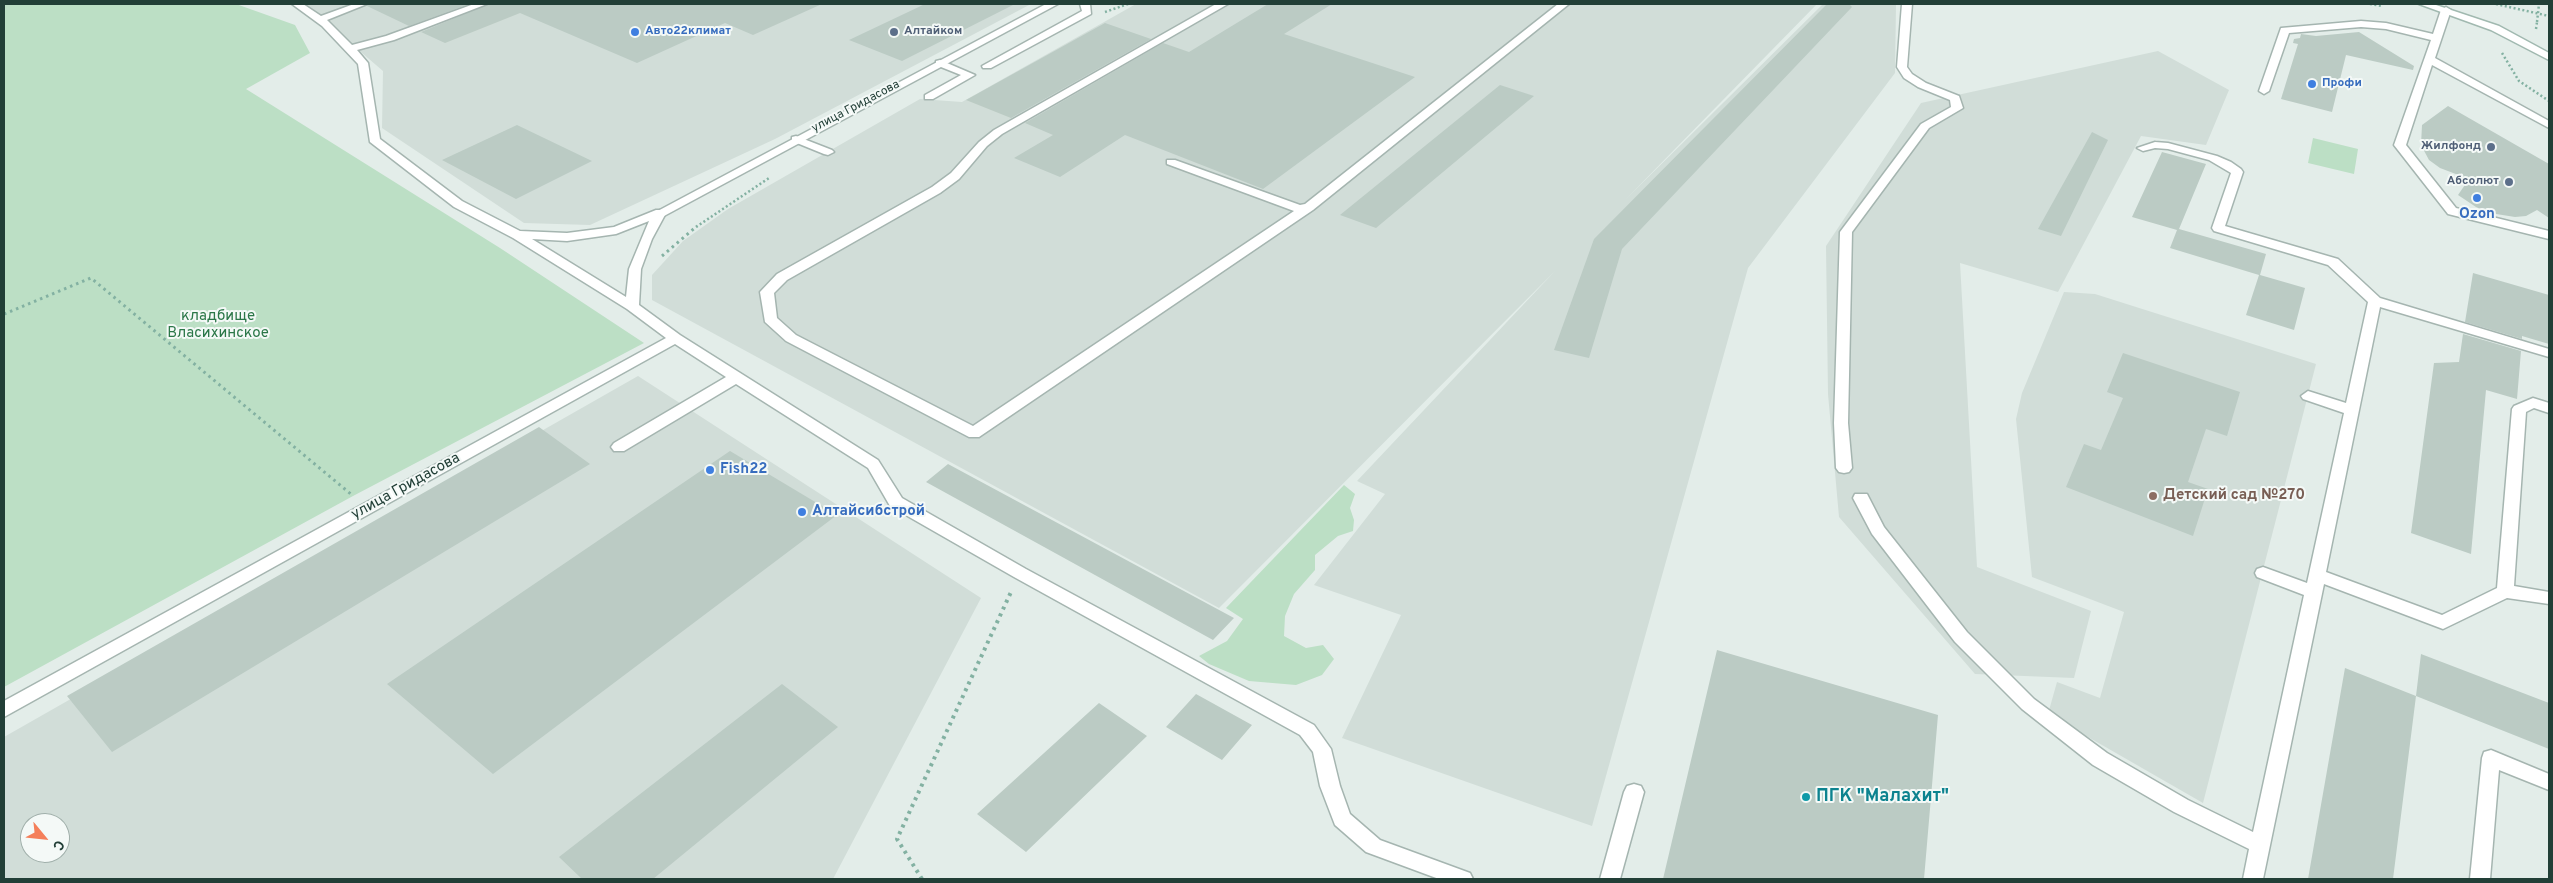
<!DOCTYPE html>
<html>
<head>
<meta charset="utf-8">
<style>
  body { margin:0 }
  #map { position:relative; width:2553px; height:883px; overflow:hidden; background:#e3ede9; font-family:Overpass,sans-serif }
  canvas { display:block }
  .frame { position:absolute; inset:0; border:5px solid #223f37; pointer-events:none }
  .north { position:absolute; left:20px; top:813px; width:50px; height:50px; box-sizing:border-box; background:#f4f9f7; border:1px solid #a0afaa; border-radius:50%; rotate:118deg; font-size:14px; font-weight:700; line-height:20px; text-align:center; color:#223f37 }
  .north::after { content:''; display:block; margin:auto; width:18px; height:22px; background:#f47f5a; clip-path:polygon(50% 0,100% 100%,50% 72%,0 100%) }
</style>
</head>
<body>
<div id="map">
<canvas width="2553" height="883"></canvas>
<div class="frame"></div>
<div class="north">С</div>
</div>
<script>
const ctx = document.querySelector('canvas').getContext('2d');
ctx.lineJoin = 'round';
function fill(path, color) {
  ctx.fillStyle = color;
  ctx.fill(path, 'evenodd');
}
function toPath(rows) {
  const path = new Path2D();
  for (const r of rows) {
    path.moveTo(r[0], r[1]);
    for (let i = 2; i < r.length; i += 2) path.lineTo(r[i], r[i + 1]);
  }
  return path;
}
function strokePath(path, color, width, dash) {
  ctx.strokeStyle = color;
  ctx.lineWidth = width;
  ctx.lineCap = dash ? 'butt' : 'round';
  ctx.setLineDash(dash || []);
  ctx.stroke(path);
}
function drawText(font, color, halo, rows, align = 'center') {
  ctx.font = font + ' Overpass,sans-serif';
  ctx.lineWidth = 4;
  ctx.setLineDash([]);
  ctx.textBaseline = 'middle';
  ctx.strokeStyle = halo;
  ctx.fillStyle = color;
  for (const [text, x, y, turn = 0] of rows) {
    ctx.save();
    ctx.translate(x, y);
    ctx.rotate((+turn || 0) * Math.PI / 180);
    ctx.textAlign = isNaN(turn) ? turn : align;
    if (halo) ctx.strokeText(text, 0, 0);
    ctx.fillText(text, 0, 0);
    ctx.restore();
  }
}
const built = toPath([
  [305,4,1031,4,775,139,590,225,524,223,382,128,383,71],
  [1136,4,1817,4,1626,199,1823,4,1896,4,1895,73,1748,268,1592,826,1342,738,1401,615,1314,585,1385,494,1357,481,1555,271,1219,608,652,300,652,275,683,241,728,209,920,99,962,102],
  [2158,51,2229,90,2206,145,2141,136,2058,292,1960,263,1977,567,2091,611,2074,678,1975,674,1839,517,1828,394,1826,246,1921,103],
  [2064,292,2095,294,2316,364,2203,803,2048,714,2057,682,2100,698,2124,612,2032,577,2016,419,2022,393],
  [638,376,981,598,833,879,4,879,4,737],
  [30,823,60,823,60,853,30,853]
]);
const green = toPath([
  [4,4,236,4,295,25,310,53,246,89,500,248,644,343,353,496,4,687],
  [2313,138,2358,149,2354,174,2308,163],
  [1344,485,1355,494,1350,508,1354,520,1353,531,1338,536,1315,555,1315,570,1294,594,1285,616,1284,636,1306,648,1323,645,1334,659,1322,675,1296,685,1249,681,1209,664,1199,656,1227,641,1243,619,1226,608]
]);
const building = toPath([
  [369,4,469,4,409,26,367,6],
  [489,4,822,4,753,35,725,23,637,63,520,13,445,43,421,32],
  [925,4,1015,4,902,61,849,40],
  [1268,4,1332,4,1284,34,1415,77,1263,189,1125,135,1060,177,1014,158,1053,135,1025,123,1163,43,1189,52],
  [1827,4,1849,4,1852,7,1622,249,1589,358,1554,350,1594,239],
  [1105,23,1151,39,1011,118,966,100],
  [2359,32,2414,66,2413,70,2346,55,2332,112,2281,99,2298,44,2293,43,2294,39,2300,38,2301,34,2316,36],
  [1500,85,1534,96,1376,228,1340,215],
  [2448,106,2549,164,2549,218,2537,210,2526,216,2515,217,2490,213,2476,207,2458,195,2469,179,2440,168,2429,160,2421,145,2422,125],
  [517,125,592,161,516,199,442,160],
  [2092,132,2108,140,2061,236,2038,229],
  [2162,152,2206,164,2179,229,2266,254,2260,275,2305,288,2294,330,2246,315,2259,275,2170,248,2177,230,2132,217],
  [2473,273,2549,295,2549,344,2522,336,2522,339,2465,322],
  [2463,334,2521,351,2517,399,2486,390,2471,554,2411,533,2434,363,2459,362],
  [2123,353,2240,392,2227,436,2206,429,2188,482,2208,489,2193,536,2066,487,2084,444,2101,450,2123,398,2107,392],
  [539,427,590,464,112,752,67,696],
  [730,451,837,515,493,774,387,684],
  [948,464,1234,618,1213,640,926,482],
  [1717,650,1938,715,1924,879,1663,879],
  [2421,654,2549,703,2549,749,2416,696],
  [2345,668,2416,696,2393,879,2308,879],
  [782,684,838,727,653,879,582,879,559,857],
  [1196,694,1252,725,1222,760,1166,727],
  [1099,703,1147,736,1026,852,977,814]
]);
const pathFar2 = toPath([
  [2370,4,2382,6],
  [2496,4,2549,16],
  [1105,12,1128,4],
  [2536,29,2537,22],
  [2502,53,2519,81,2549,101],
  [696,227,769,178]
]);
const pathFar1 = toPath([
  [662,256,697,226],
  [4,314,91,278,352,495]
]);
const path = toPath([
  [922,879,897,839,1011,592]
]);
const service = toPath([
  [292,4,303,4,321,16,354,4,367,4,327,20,352,45,386,36,474,4,487,4,394,40,357,50,368,63,380,139,462,201,520,231,567,233,614,227,656,210,664,210,666,213,652,239,641,269,639,305,680,335,878,460,902,498,1026,569,1314,725,1331,749,1340,786,1350,814,1380,840,1470,873,1473,879,1439,879,1366,852,1335,825,1320,786,1313,752,1300,735,1014,577,890,506,868,468,736,384,624,451,614,451,611,447,614,443,726,377,675,344,4,717,4,701,666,338,627,309,513,238,454,207,370,142,358,64,322,26,292,4],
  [649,221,629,269,626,297,532,239,567,241,616,234,649,221],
  [1080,4,1090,4,1091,14,991,68,983,68,982,66,1082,11,1080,4],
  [1216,4,1228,4,1002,134,987,146,959,179,940,193,787,280,774,293,777,318,796,335,973,426,1294,211,1167,164,1167,160,1175,160,1300,205,1305,204,1558,4,1569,4,1313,210,979,437,969,437,786,341,765,322,760,292,777,274,932,187,951,173,979,142,994,130,1216,4],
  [1902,4,1912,4,1907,67,1912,74,1926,83,1959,96,1963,108,1929,128,1852,232,1848,423,1852,468,1849,472,1844,473,1839,472,1836,468,1834,423,1840,232,1921,124,1951,107,1950,100,1918,87,1904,78,1897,67,1902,4],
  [2446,7,2451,10,2435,58,2549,121,2549,128,2432,65,2406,145,2456,208,2549,231,2549,239,2448,214,2394,145,2431,40,2386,29,2361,27,2289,33,2269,91,2264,94,2259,91,2281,28,2361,21,2386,23,2433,34,2441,10,2446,7],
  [940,60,975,75,933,99,925,99,925,95,961,75,936,65,936,61,940,60],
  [796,136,832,150,834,152,828,155,824,154,792,141,792,137,796,136],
  [2155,142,2168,143,2217,156,2231,162,2241,169,2243,172,2225,226,2338,259,2380,298,2549,349,2549,357,2380,307,2326,572,2442,615,2497,588,2512,409,2514,406,2533,398,2549,403,2549,413,2534,408,2526,412,2514,586,2549,592,2549,604,2507,598,2443,629,2324,584,2263,879,2243,879,2249,849,2174,812,2093,765,2022,709,1955,642,1872,534,1853,498,1855,494,1867,494,1884,527,1967,632,2034,699,2107,753,2188,800,2253,832,2304,595,2257,577,2255,573,2257,569,2263,567,2307,583,2344,413,2303,399,2301,396,2308,391,2346,403,2368,302,2328,265,2214,231,2212,228,2231,173,2209,160,2168,149,2155,148,2143,151,2137,148,2155,142],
  [2491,750,2549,774,2549,790,2499,770,2490,879,2470,879,2482,758,2484,752,2491,750],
  [1634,784,1641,786,1644,792,1620,879,1600,879,1624,792,1627,786,1634,784]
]);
const minor = toPath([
  [1046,4,1058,4,664,216,660,217,654,213,1046,4]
]);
const secondary = toPath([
  [2419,4,2433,4,2499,26,2549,53,2549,60,2491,30,2419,4]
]);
const pathBridge = toPath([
  [2537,22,2539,4]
]);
const markers = [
  [635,32,5,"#3f7fe0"],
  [894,32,5,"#5c6f8a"],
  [2312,84,5,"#3f7fe0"],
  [2491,147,5,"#5c6f8a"],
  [2509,182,5,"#5c6f8a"],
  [2477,198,5,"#3f7fe0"],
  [710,470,5,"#3f7fe0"],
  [2153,496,5,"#8d6e63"],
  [802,512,5,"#3f7fe0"],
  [1806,797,5,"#0f9aa8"]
];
const farShopnames = [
  ["Авто22климат",645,32],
  ["Профи",2322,84]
];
const farServicenames = [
  ["Алтайком",904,32,"left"],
  ["Жилфонд",2481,147],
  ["Абсолют",2499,182]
];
const farStreetnames = [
  ["улица Гридасова",856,107,-28]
];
const shopNames = [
  ["Ozon",2477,215,"center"],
  ["Fish22",720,470],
  ["Алтайсибстрой",812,512]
];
const parkNames = [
  ["кладбище",218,317],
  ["Власихинское",218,334]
];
const streetNames = [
  ["улица Гридасова",406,487,-29]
];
const educationNames = [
  ["Детский сад №270",2163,496]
];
const nearCulturenames = [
  ["ПГК \"Малахит\"",1816,797]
];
fill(built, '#d1ddd8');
fill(green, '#bcdfc5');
fill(building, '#bbcbc4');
strokePath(service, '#a5b5b0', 3);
strokePath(minor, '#a5b5b0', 3);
strokePath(secondary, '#a1b9b0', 3);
strokePath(pathFar2, '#83b1a2', 2.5, [2, 2.5]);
strokePath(pathFar1, '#83b1a2', 3, [2.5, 4]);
strokePath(path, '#83b1a2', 4, [3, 4.5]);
fill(service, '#fff');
fill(minor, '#fff');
fill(secondary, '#fff');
strokePath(pathBridge, '#83b1a2', 2.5, [2, 2.5]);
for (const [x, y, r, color] of markers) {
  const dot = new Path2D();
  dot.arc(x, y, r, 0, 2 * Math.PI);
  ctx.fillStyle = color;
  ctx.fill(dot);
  strokePath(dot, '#f4f9f7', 2);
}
drawText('bold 12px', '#366cbe', '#f4f9f7', farShopnames, 'left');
drawText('bold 12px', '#4e5e75', '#f4f9f7', farServicenames, 'right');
drawText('12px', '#223f37', '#f4f9f7', farStreetnames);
drawText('bold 15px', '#366cbe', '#f4f9f7', shopNames, 'left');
drawText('15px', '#2b7748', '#f4f9f7', parkNames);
drawText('15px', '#223f37', '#f4f9f7', streetNames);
drawText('bold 15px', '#785e54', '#f4f9f7', educationNames, 'left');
drawText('bold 18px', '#0d838f', '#f4f9f7', nearCulturenames, 'left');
</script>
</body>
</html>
